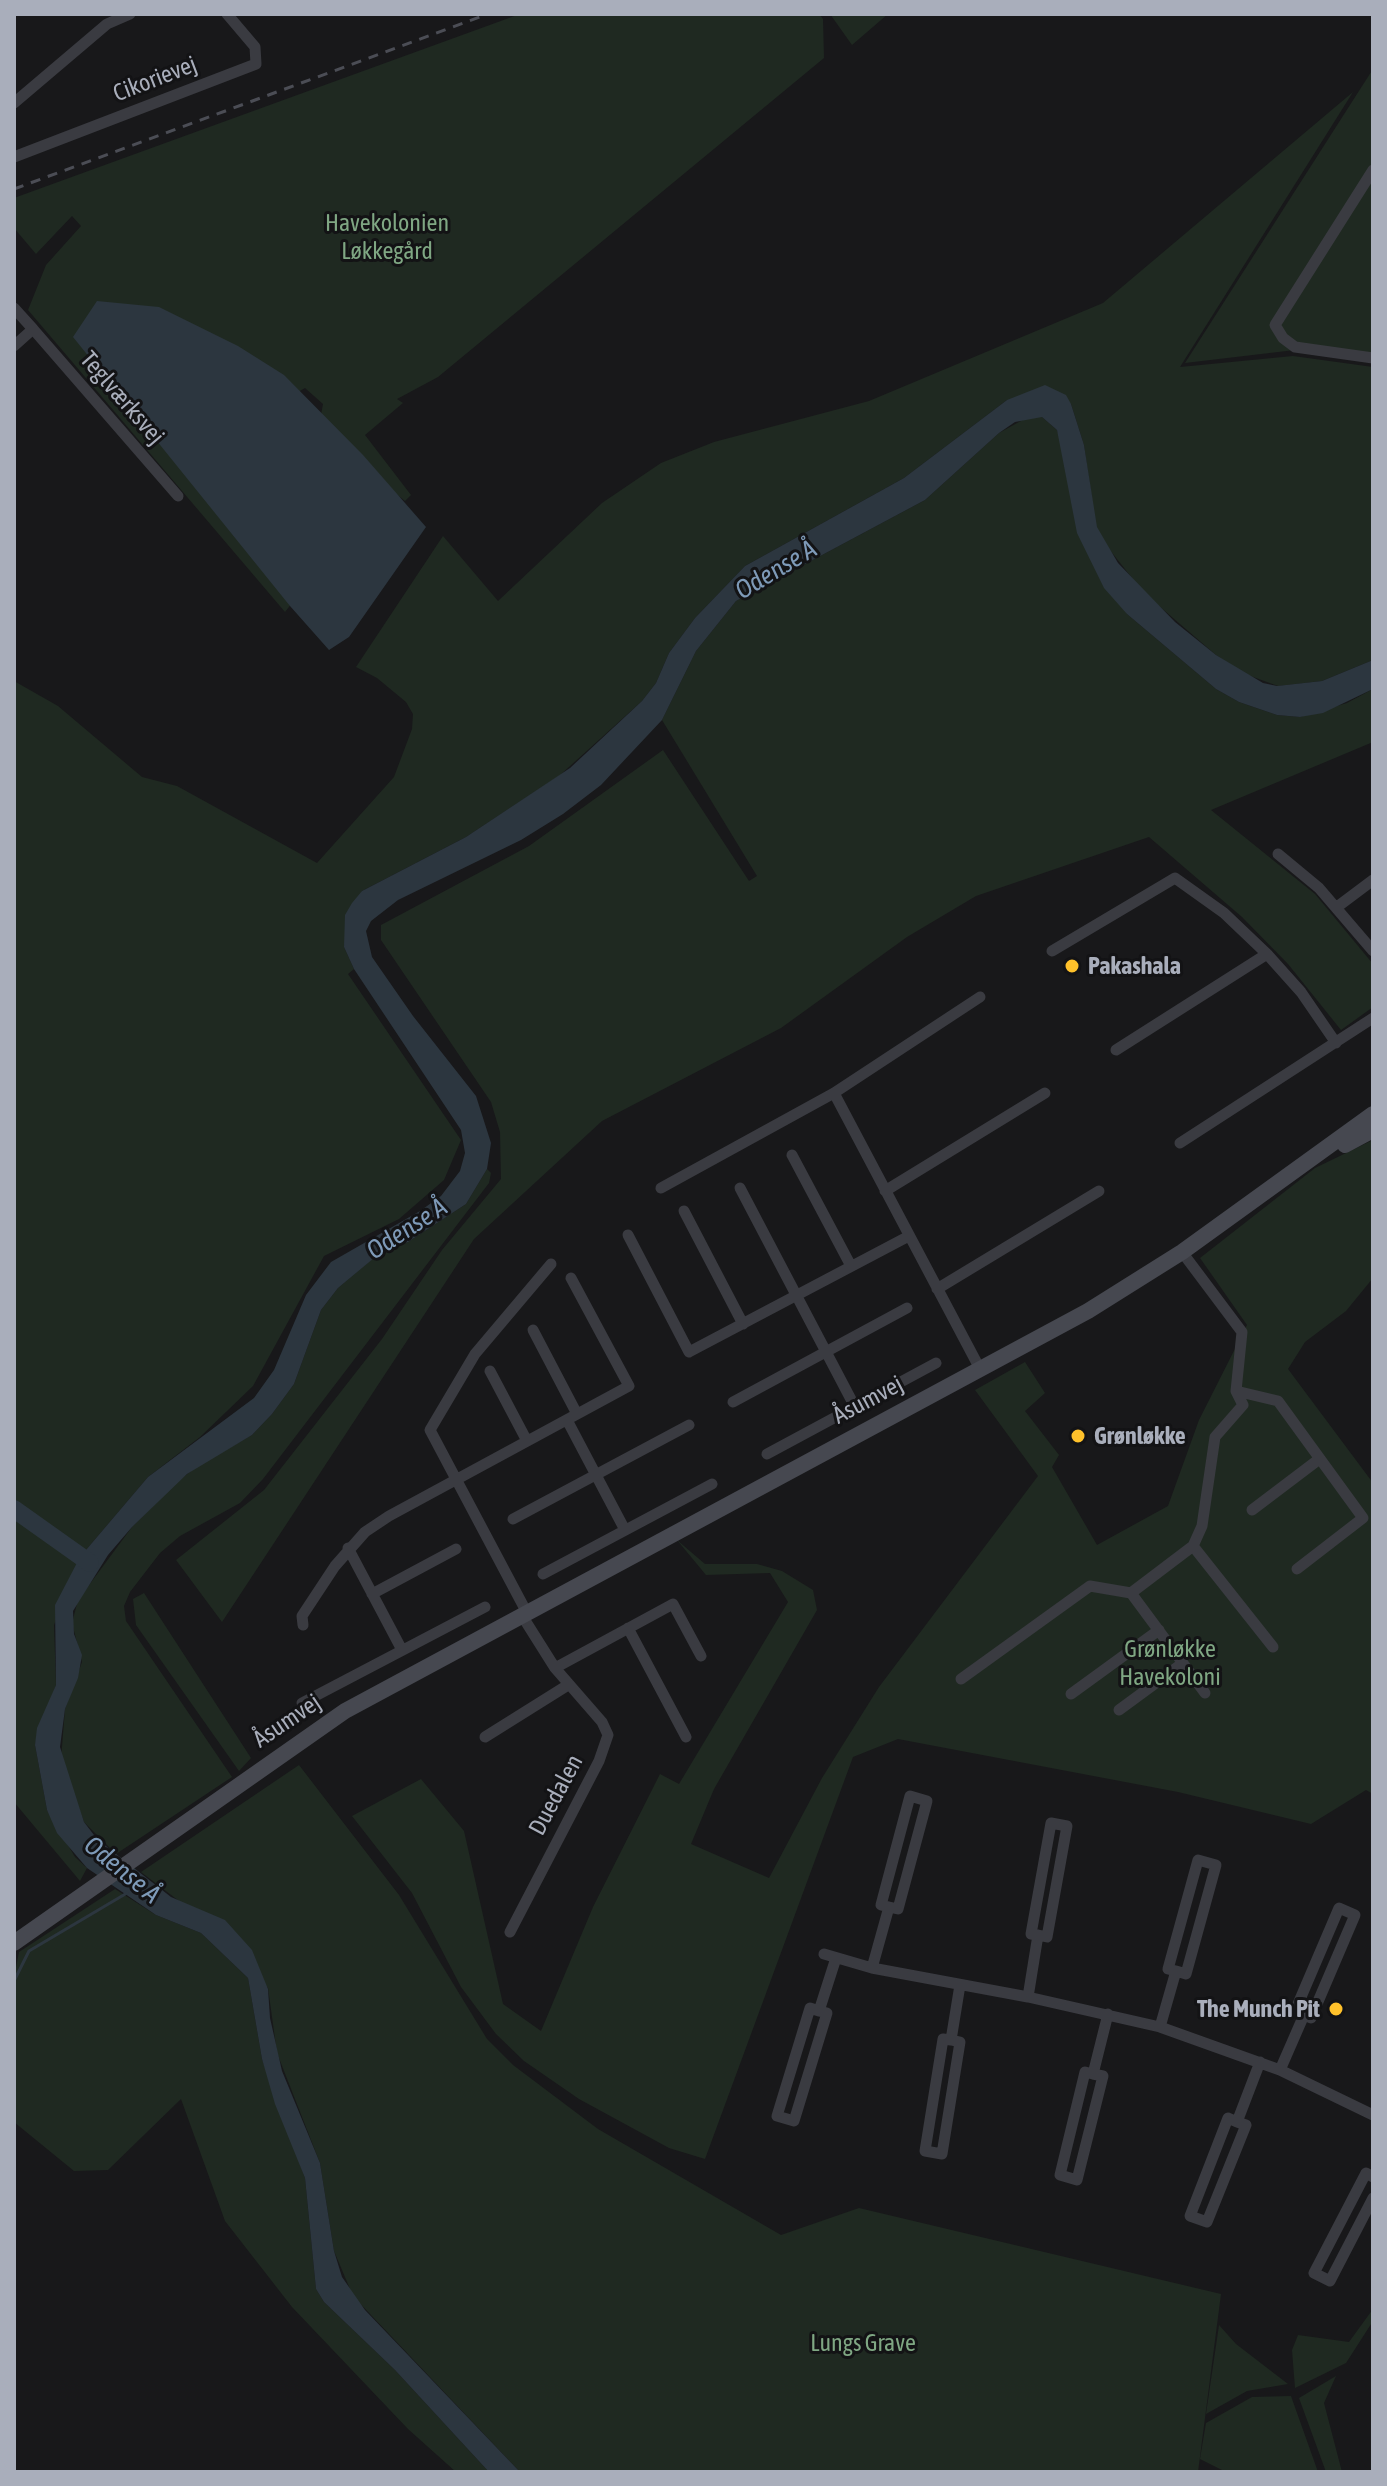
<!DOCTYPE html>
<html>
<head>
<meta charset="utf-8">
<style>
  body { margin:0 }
  #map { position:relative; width:1387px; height:2486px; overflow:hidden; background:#18181a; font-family:"Asap Condensed",sans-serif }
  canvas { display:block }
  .frame { position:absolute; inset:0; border:16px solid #a9aebb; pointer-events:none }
</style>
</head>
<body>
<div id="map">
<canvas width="1387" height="2486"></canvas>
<div class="frame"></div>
</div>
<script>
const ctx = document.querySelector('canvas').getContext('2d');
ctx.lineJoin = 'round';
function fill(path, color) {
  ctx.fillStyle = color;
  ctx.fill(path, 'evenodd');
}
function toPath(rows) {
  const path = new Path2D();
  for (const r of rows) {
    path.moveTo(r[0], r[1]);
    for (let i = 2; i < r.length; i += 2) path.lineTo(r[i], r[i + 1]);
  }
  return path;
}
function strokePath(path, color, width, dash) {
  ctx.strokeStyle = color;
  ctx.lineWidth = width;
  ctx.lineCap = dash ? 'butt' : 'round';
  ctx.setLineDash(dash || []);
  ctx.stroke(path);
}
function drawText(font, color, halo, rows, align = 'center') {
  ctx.font = font + ' "Asap Condensed",sans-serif';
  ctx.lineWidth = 6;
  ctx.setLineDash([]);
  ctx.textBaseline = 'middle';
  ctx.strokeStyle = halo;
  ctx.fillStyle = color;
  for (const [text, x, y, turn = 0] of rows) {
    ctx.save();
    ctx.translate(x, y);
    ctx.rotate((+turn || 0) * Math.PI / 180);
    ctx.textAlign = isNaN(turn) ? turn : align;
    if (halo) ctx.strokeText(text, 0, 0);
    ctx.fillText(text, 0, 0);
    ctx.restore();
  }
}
const green = toPath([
  [520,14,819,14,823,19,824,58,438,377,397,399,403,403,365,435,411,495,405,501,318,431,323,404,305,388,284,400,292,603,285,612,28,310,46,265,81,226,72,216,36,254,14,228,14,198],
  [830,14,888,14,852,45],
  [1373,69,1373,361,1295,350,1185,363],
  [1353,92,1180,367,1293,356,1373,367,1373,660,1322,681,1278,686,1245,674,1216,655,1144,593,1109,549,1096,527,1084,445,1071,404,1007,400,904,478,745,566,695,618,669,653,656,683,642,701,559,776,466,837,362,891,344,947,354,969,348,974,461,1140,444,1180,399,1219,324,1256,253,1386,200,1437,148,1477,80,1557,54,1625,56,1685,35,1745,47,1810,75,1857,87,1868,80,1881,14,1802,14,681,58,706,142,777,177,786,317,863,394,777,412,729,413,714,406,702,377,678,356,667,443,536,498,601,602,503,661,463,714,442,869,401,1103,303],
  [1028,417,1042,417,1057,430,1127,614,1216,689,1239,702,1277,715,1300,717,1347,703,1373,689,1373,742,1211,810,1315,894,1373,964,1373,1007,1341,1030,1288,964,1242,917,1149,837,976,896,907,937,781,1028,602,1121,474,1239,222,1622,176,1560,264,1490,382,1339,442,1250,501,1179,500,1132,491,1102,381,940,381,925,529,846,663,750,749,881,757,876,662,720,696,651,736,601,925,500,999,433],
  [1373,1140,1373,1278,1346,1311,1305,1342,1288,1369,1373,1483,1373,1794,1366,1790,1311,1824,1178,1792,898,1739,853,1757,705,2159,669,2148,579,2099,524,2061,496,2034,461,1987,412,1893,352,1816,421,1779,464,1831,503,2004,541,2031,593,1907,660,1774,679,1784,788,1602,770,1573,706,1575,677,1540,705,1564,757,1564,782,1571,813,1590,817,1610,714,1789,691,1844,769,1878,822,1778,879,1687,1038,1476,975,1390,1025,1362,1045,1393,1025,1411,1059,1455,1052,1467,1097,1545,1168,1506,1199,1420,1247,1325,1200,1258,1315,1168],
  [487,1169,491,1173,489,1183,263,1479,240,1503,180,1536,160,1553,130,1592,124,1606,126,1621,232,1777,116,1854,84,1822,61,1759,65,1709,82,1662,72,1623,78,1600,132,1527,177,1482,199,1465,252,1435,272,1414,294,1384,321,1310,338,1288,378,1254,408,1242,466,1204],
  [144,1593,251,1758,239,1771,136,1625,133,1599],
  [299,1765,399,1895,487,2039,513,2065,598,2129,781,2235,859,2208,1221,2294,1198,2472,520,2472,353,2296,334,2251,320,2163,277,2053,268,1988,179,1901,141,1872],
  [115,1889,156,1915,201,1933,248,1978,262,2059,305,2178,316,2289,324,2302,395,2370,489,2472,456,2472,408,2429,292,2307,225,2221,181,2099,108,2170,74,2171,14,2122,14,1977,19,1952],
  [1373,2309,1373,2321,1346,2363,1295,2388,1292,2350,1298,2335,1349,2342],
  [1219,2325,1236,2344,1288,2384,1247,2391,1206,2414],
  [1336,2376,1324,2403,1342,2472,1326,2472,1299,2398],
  [1291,2396,1318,2472,1226,2472,1200,2459,1206,2423,1252,2397]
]);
const water = toPath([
  [97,301,159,307,238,346,284,375,363,455,426,527,349,637,329,650,290,606,73,337],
  [1045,385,1066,395,1071,404,1084,445,1097,527,1118,563,1175,622,1216,655,1263,683,1277,686,1322,681,1373,660,1373,689,1323,713,1300,717,1277,715,1239,702,1216,689,1127,614,1104,588,1077,533,1057,430,1042,417,1015,422,999,433,925,500,736,601,696,651,662,720,601,785,563,814,521,840,398,900,371,921,366,931,372,957,413,1016,476,1096,491,1143,487,1169,466,1204,408,1242,380,1253,338,1288,321,1310,294,1384,272,1414,252,1435,187,1474,132,1527,108,1555,73,1611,74,1634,82,1655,78,1678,65,1709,60,1747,84,1822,97,1839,171,1897,225,1920,252,1950,268,1989,270,2018,282,2071,320,2163,334,2251,342,2277,365,2310,520,2472,489,2472,395,2370,324,2302,316,2289,305,2178,275,2104,262,2059,248,1978,201,1933,156,1915,87,1868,57,1833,47,1810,35,1745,37,1728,56,1685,55,1605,80,1557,148,1477,254,1398,274,1370,306,1295,331,1262,420,1211,441,1196,460,1171,465,1153,461,1130,354,969,344,947,345,915,352,903,362,891,466,837,570,768,642,701,656,683,669,653,695,618,745,566,904,478,1007,400]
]);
const stream = toPath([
  [14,1981,29,1951,127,1893]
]);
const river = toPath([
  [14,1509,90,1563]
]);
const street = toPath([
  [14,103,107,24,130,14],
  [14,157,256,64,255,47,227,14],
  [1373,170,1275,325,1283,338,1295,347,1373,358],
  [14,308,33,329,14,346],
  [33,329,178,496],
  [1278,854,1319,888,1373,951],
  [1337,907,1373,880],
  [1052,951,1175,878,1224,913,1267,954,1301,992,1336,1043],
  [1116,1050,1267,954],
  [834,1093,979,1367],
  [1180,1143,1373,1018],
  [792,1155,851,1266],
  [661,1188,834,1093,980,997],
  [740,1188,855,1407],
  [885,1191,1045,1093],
  [684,1211,743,1324],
  [628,1235,689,1352,909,1236],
  [1182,1252,1242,1332,1236,1391,1243,1405,1215,1437,1202,1526,1193,1546,1131,1593,1205,1693],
  [937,1289,1099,1191],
  [533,1330,577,1414],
  [490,1371,527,1441],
  [1236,1391,1278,1401,1363,1518,1297,1569],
  [733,1402,907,1308],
  [567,1420,625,1530],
  [767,1454,936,1363],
  [1252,1510,1318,1460],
  [513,1519,689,1425],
  [1193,1546,1273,1647],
  [348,1548,402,1650],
  [543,1574,712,1484],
  [372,1594,456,1549],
  [526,1611,430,1430,475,1354,551,1264],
  [303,1625,302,1616,335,1566,365,1532,389,1516,629,1386,571,1278],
  [628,1628,686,1737],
  [555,1668,673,1604,701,1656],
  [961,1679,1090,1586,1131,1593],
  [1071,1694,1159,1630],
  [302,1703,485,1607],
  [1119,1710,1183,1663],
  [485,1737,568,1685],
  [510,1932,599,1761,608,1735,602,1722,555,1668,521,1614],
  [824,1954,872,1968,1028,1997,1160,2027,1280,2070,1373,2115],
  [872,1968,889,1907,898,1909,927,1801,910,1796,881,1905,889,1907],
  [1028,1997,1038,1935,1047,1937,1067,1826,1051,1823,1031,1934,1038,1935],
  [819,2011,827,2013,794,2121,777,2116,810,2008,819,2011,836,1958],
  [1160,2027,1176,1971,1186,1974,1216,1865,1198,1860,1168,1969,1176,1971],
  [951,2040,960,2042,942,2154,925,2151,943,2039,951,2040,960,1985],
  [1280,2070,1304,2015,1311,2018,1355,1915,1339,1908,1295,2011,1304,2015],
  [1093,2074,1103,2076,1077,2180,1060,2175,1085,2072,1093,2074,1108,2014],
  [1237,2122,1246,2125,1207,2222,1190,2216,1228,2118,1237,2122,1260,2062],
  [1373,2177,1366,2173,1314,2273,1330,2281,1373,2198]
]);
const secondary = toPath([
  [1345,1145,1373,1130],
  [14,1943,345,1711,1088,1311,1182,1252,1373,1114]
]);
const rail = toPath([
  [14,189,488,14]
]);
const markers = [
  [1072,966,8,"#ffc12b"],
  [1078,1436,8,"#ffc12b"],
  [1336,2009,8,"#ffc12b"]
];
const streetNames = [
  ["Cikorievej",155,79,-21],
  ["Teglværksvej",122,398,49],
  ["Åsumvej",868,1400,-28],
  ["Åsumvej",287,1721,-34],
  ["Duedalen",556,1795,-62]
];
const parkNames = [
  ["Havekolonien",387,223],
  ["Løkkegård",387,251],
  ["Grønløkke",1170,1649],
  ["Havekoloni",1170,1677],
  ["Lungs Grave",863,2343]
];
const poiNames = [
  ["Pakashala",1088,966],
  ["Grønløkke",1094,1436],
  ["The Munch Pit",1320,2009,"right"]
];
const waterNames = [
  ["Odense Å",776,570,-31],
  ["Odense Å",407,1229,-33],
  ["Odense Å",122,1870,39]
];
fill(green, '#1f2921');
fill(water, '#2c363f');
strokePath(stream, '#2c363f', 3);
strokePath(river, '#2c363f', 18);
strokePath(street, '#3a3b41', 11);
strokePath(secondary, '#464850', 16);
strokePath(rail, '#4b4d55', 3, [10, 8]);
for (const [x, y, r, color] of markers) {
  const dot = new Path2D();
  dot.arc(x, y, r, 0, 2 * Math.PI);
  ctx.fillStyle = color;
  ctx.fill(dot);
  strokePath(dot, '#131315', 3);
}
drawText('24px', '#a9aebb', '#131315', streetNames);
drawText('24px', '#7fa783', '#131315', parkNames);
drawText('bold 24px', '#a9aebb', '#131315', poiNames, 'left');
drawText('italic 26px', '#7e9ab8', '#131315', waterNames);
</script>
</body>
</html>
